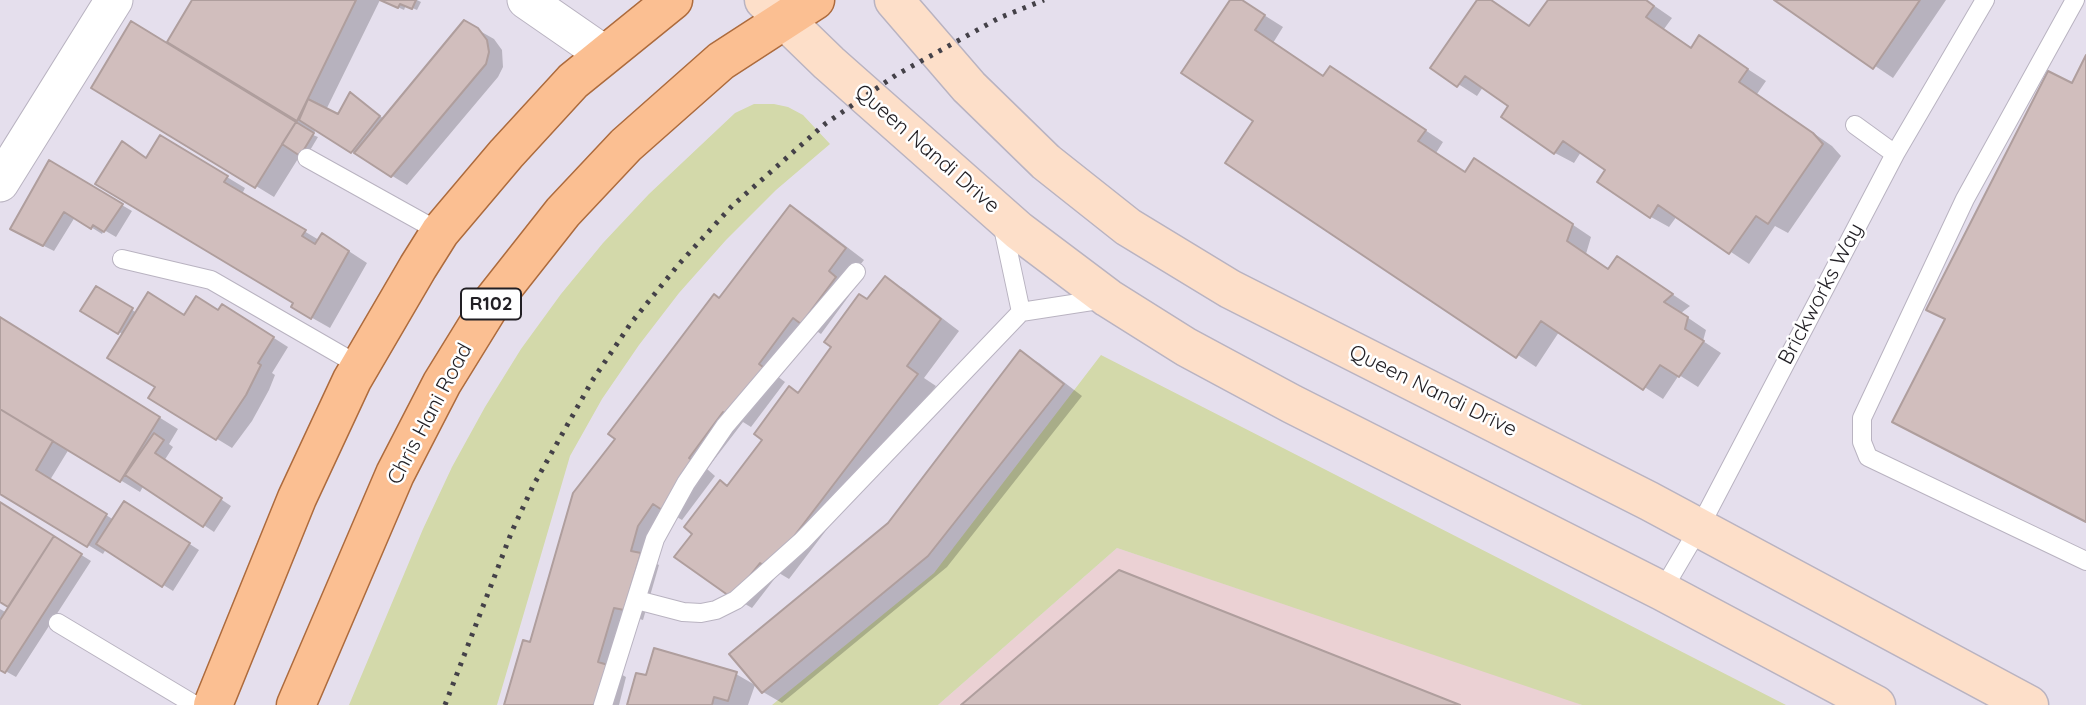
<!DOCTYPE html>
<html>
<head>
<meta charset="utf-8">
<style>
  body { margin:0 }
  canvas { display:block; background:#e5dfed }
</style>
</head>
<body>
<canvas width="2086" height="705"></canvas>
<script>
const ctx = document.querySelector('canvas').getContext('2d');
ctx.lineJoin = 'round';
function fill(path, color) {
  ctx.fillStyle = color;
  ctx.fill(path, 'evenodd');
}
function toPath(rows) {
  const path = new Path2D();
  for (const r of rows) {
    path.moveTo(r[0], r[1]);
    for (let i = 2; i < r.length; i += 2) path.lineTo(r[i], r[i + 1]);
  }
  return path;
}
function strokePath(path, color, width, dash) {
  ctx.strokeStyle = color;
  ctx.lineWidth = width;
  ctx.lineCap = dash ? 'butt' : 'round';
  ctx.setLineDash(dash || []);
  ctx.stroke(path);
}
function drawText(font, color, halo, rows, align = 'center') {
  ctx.font = font + ' Quicksand,sans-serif';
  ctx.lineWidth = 5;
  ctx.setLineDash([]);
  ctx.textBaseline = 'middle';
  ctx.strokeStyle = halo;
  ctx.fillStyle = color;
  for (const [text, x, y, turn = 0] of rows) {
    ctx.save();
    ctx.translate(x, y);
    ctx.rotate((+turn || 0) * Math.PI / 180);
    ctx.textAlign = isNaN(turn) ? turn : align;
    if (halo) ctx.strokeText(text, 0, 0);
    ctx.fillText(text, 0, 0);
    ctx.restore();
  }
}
const commercial = toPath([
  [1117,548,1563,697,1582,705,938,705]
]);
const green = toPath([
  [754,104,774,104,788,107,803,115,830,144,776,190,726,240,679,293,639,345,602,399,570,456,497,705,349,705,423,529,452,467,485,407,521,349,561,294,603,243,649,194,735,113],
  [1101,355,1786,705,1582,705,1117,548,938,705,772,705,934,573]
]);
const shadow = toPath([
  [194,0,380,0,326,110,339,116,351,94,384,119,464,22,494,39,502,50,503,67,498,77,407,185,316,129,313,135,318,137,306,157,301,154,274,197,256,186,167,44],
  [383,0,417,0,421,2,417,10,406,5,404,10],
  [1232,0,1240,0,1283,27,1273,43,1324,77,1349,79,1443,142,1436,153,1466,173,1493,171,1591,237,1586,254,1610,270,1618,258,1690,306,1681,313,1706,330,1703,341,1721,353,1698,387,1679,375,1663,399,1559,332,1536,367,1227,162,1255,121],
  [1479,0,1489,0,1531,27,1550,0,1646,0,1672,18,1664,29,1692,48,1700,38,1766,81,1757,94,1832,146,1841,156,1788,233,1775,226,1749,264,1677,216,1669,227,1651,217,1607,170,1581,152,1574,163,1555,153,1503,117,1511,106,1483,87,1477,96,1433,68],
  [1777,0,1946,0,1893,78],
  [179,148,245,188,242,194,319,240,341,246,367,263,330,328,293,307,296,303,147,159],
  [49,162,132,211,116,237,104,230,102,234,75,217,54,251,22,235],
  [790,208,809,218,864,260,846,283,854,289,821,334,812,328,777,376,785,382,751,427,743,422,707,469,715,476,682,520,672,514,650,560,659,565,643,620,633,617,617,672,626,677,619,705,506,705,532,644,720,300],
  [886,279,904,289,959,331,924,378,936,386,789,579,779,573,752,608,733,597,729,487],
  [97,288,137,313,185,317,219,312,238,315,288,347,272,373,275,375,269,390,252,421,232,448,150,398,157,387,124,335,83,310],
  [0,321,19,330,178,429,169,444,173,447,164,461,231,506,214,532,144,485,140,492,69,449,50,480,114,520,135,509,199,550,173,591,106,549,103,554,0,492],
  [1020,352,1039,363,1082,396,947,567,782,703,763,692],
  [0,504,91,561,16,677,0,668,0,609,7,613,10,607,0,600],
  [736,674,755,685,748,705,629,705]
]);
const building = toPath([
  [192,0,356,0,297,121,167,42,192,0],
  [380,0,416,0,412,9,400,4,398,8,380,0],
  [1230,0,1242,0,1265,15,1255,30,1323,76,1330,66,1426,130,1418,141,1465,172,1474,158,1573,224,1567,241,1608,269,1617,256,1673,294,1664,302,1688,317,1685,329,1704,341,1679,377,1660,365,1643,390,1541,321,1516,358,1225,163,1253,121,1181,73,1230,0],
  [1477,0,1491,0,1529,26,1548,0,1646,0,1654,6,1646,17,1691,48,1699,35,1748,69,1739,82,1813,133,1823,144,1768,224,1756,216,1729,254,1658,205,1650,218,1597,182,1605,170,1563,141,1554,154,1501,117,1508,106,1465,76,1457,87,1430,68,1477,0],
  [1774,0,1920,0,1873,69,1774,0],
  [464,20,478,28,487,40,489,52,486,64,391,177,354,153,464,20],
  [131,21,296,122,255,188,91,88,131,21],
  [2086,55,2086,522,1892,422,1945,319,1926,310,2048,71,2072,83,2086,55],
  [350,92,380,116,351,153,299,120,308,99,338,114,350,92],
  [296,122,314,133,300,156,282,144,296,122],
  [160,135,228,176,224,182,306,230,302,236,315,244,322,233,349,251,311,319,291,307,293,303,95,184,122,141,146,158,160,135],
  [49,160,123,204,104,232,93,225,91,229,64,212,43,246,10,229,49,160],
  [790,205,846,248,829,271,836,277,801,324,793,318,759,364,767,370,732,417,723,412,689,458,697,464,662,510,653,504,638,526,631,551,641,553,624,610,614,608,598,662,608,665,597,705,504,705,523,640,530,642,573,493,615,439,608,434,714,294,719,298,790,205],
  [885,276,941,319,907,366,918,374,769,569,760,563,732,598,674,557,692,534,684,527,720,480,727,486,762,440,754,434,789,386,798,393,831,347,824,342,859,294,867,299,885,276],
  [96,286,133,308,118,334,80,311,96,286],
  [148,292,184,315,196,296,218,310,222,304,274,337,258,363,261,365,246,395,216,440,148,398,155,387,107,358,148,292],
  [0,317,160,417,120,482,0,409,0,317],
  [1020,350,1064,384,928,556,762,693,729,654,888,523,1020,350],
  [0,409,53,441,36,470,107,514,87,547,0,494,0,409],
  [154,433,164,440,155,453,222,498,203,527,125,475,154,433],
  [124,501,190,543,162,587,96,544,124,501],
  [0,502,54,536,8,607,0,602,0,502],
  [54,536,82,554,5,673,0,670,0,620,54,536],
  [1119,570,1460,705,961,705,1119,570],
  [654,648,737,672,728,701,714,697,712,705,627,705,636,673,646,675,654,648]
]);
const service = toPath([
  [2075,0,1965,199,1862,418,1862,442,1868,457,2086,561],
  [1855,125,1895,154],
  [307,158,440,232],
  [1002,223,1021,312],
  [122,259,211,280,360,366],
  [1662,591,1699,528,1895,154,1985,0],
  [637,600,683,612,701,613,716,610,736,600,802,541,1021,312,1105,299],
  [58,623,195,705],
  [603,705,655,539,686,483,725,426,856,272]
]);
const minor = toPath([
  [526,0,604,54],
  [0,183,114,0]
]);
const secondary = toPath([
  [764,0,829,63,1019,231,1108,298,1186,347,1292,404,1662,591,1876,705],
  [894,0,969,87,1046,162,1128,227,1230,289,1649,501,2029,705]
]);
const primary = toPath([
  [213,705,297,498,352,380,418,267,440,232,506,154,573,81,673,0],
  [296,705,395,474,442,383,492,302,563,212,626,145,721,61,815,0]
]);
const rail = toPath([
  [445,705,512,531,533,486,592,381,631,323,679,264,732,206,825,124,896,75,999,18,1044,0]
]);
const shields = [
  [491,304,60]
];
const shieldNames = [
  ["R102",491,304]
];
const streetNames = [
  ["Queen Nandi Drive",927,149,41],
  ["Brickworks Way",1821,294,-62],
  ["Queen Nandi Drive",1433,391,26],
  ["Chris Hani Road",430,414,-62]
];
fill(commercial, '#ebd1d4');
fill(green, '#d3d9aa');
fill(shadow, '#0003');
fill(building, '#d1bebd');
strokePath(building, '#af9e9d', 2);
strokePath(service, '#b9b3c1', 20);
strokePath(minor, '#b9b3c1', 39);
strokePath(secondary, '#b9b3c1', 41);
strokePath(primary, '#ad6b3d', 41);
strokePath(service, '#fff', 18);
strokePath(minor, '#fff', 37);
strokePath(secondary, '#fddfc9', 38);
strokePath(primary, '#fbbf92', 38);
strokePath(rail, '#444148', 5, [3.5, 7]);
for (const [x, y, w] of shields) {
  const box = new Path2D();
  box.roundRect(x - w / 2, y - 15.5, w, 31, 5);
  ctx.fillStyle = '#fff';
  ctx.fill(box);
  strokePath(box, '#211f24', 2);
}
drawText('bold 19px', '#211f24', null, shieldNames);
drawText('21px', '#211f24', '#fff', streetNames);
</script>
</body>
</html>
